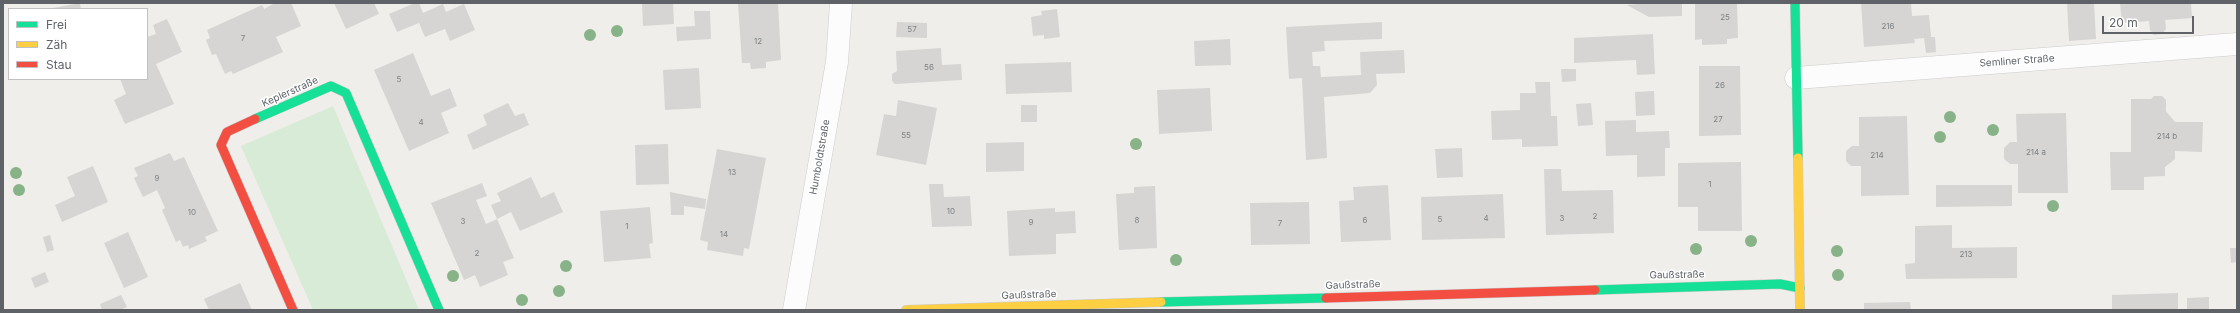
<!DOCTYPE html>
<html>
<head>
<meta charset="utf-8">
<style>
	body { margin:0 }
	#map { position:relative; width:2240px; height:313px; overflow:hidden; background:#efeeea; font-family:Inter,sans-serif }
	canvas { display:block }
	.frame { position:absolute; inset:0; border:4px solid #5f6368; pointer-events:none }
	.legend { position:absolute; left:8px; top:8px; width:140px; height:72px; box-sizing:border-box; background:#fff; border:1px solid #bfc1c3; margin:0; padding:5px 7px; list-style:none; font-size:12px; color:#5f6368 }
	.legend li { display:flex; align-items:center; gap:8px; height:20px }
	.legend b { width:20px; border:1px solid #bfc1c3 }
	.scale { position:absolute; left:2102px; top:16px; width:92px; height:18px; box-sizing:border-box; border:2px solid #5f6368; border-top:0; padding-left:5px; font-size:12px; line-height:14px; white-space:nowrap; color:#5f6368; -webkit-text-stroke:3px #fff; paint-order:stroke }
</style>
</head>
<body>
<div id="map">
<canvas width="2240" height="313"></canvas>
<div class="frame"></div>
<ul class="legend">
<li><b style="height:5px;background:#16e098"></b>Frei</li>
<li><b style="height:5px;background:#ffcf43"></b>Zäh</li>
<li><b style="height:5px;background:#f24e42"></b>Stau</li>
</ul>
<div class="scale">20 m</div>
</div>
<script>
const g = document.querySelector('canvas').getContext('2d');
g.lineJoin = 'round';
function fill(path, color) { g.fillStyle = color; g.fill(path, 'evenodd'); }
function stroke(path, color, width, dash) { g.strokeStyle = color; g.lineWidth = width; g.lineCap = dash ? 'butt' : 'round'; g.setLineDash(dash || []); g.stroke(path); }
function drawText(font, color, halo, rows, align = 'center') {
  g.font = font + ' Inter,sans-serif'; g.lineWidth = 3; g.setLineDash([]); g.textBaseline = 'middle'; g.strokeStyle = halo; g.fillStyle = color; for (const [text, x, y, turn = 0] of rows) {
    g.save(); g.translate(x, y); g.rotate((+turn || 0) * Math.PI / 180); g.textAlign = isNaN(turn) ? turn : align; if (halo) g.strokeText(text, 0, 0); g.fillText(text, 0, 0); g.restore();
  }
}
const green = new Path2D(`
	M 333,106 L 419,310 L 313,310 L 241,146 Z`);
const building = new Path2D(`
	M 80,3 L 81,9 L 53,9 L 53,8 Z
	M 275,3 L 291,3 L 301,26 L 276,37 L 283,52 L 233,74 L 231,71 L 225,74 L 216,54 L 212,55 L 206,40 L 210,38 L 207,30 L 262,5 L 264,9 Z
	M 334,3 L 374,3 L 379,14 L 346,29 Z
	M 415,3 L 419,3 L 423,13 L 443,4 L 446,12 L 464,4 L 475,30 L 450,41 L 445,29 L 425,37 L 419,23 L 397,32 L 389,14 Z
	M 642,3 L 673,3 L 674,24 L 643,26 Z
	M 738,3 L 778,3 L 781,60 L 766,62 L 766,68 L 751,69 L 750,63 L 742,63 Z
	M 1648,3 L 1682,3 L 1682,16 L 1649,17 L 1627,5 Z
	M 1695,3 L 1737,3 L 1738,38 L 1727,39 L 1727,44 L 1702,45 L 1702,39 L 1695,40 Z
	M 1861,3 L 1911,3 L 1912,16 L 1929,15 L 1931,37 L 1935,37 L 1936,52 L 1926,53 L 1924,38 L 1914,39 L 1915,43 L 1864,47 Z
	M 2067,3 L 2094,3 L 2096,39 L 2069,41 Z
	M 2120,3 L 2191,3 L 2192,18 L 2165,20 L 2166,29 L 2162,34 L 2154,35 L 2150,30 L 2149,21 L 2122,23 Z
	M 1057,9 L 1060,37 L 1044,39 L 1044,35 L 1033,36 L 1031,17 L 1042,15 L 1041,11 Z
	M 694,11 L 710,11 L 711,39 L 677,41 L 676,27 L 695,26 Z
	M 167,19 L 182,52 L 156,64 L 174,104 L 125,124 L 114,100 L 126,94 L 120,79 L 147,79 L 147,37 L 156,34 L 153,25 Z
	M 897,22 L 927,23 L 927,38 L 896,37 Z
	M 1382,22 L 1382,39 L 1324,41 L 1325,51 L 1312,52 L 1313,66 L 1320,66 L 1321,77 L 1361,75 L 1360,52 L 1404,50 L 1405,73 L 1376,74 L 1377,85 L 1370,93 L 1324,97 L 1327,158 L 1306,160 L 1302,78 L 1289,79 L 1286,27 Z
	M 1653,34 L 1655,74 L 1637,75 L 1636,60 L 1574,63 L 1574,38 Z
	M 1230,39 L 1231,65 L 1195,66 L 1194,41 Z
	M 941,48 L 942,65 L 961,64 L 962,80 L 895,84 L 892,81 L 892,74 L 897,71 L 896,51 Z
	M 413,53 L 431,96 L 450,88 L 457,106 L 441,113 L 449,133 L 409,151 L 374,70 Z
	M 1071,62 L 1072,92 L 1006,94 L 1005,64 Z
	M 1699,66 L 1740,66 L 1741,135 L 1699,136 Z
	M 699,68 L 701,108 L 665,110 L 663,70 Z
	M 1561,69 L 1576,69 L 1576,81 L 1562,82 Z
	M 1535,82 L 1550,82 L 1551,116 L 1557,116 L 1558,146 L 1522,147 L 1522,139 L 1492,140 L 1491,111 L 1520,110 L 1520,93 L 1536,93 Z
	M 1210,88 L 1212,131 L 1159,134 L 1157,90 Z
	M 1654,91 L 1655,115 L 1636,116 L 1635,92 Z
	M 2154,96 L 2162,96 L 2166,100 L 2166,111 L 2175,122 L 2203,122 L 2202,152 L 2175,151 L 2175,159 L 2165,167 L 2165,176 L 2144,177 L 2144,190 L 2111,190 L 2110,152 L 2131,152 L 2131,99 L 2151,99 Z
	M 898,100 L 937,108 L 926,165 L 876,155 L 884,114 L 896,116 Z
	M 508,103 L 515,116 L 524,113 L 529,125 L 473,150 L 467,135 L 487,125 L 483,115 Z
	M 1591,103 L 1593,125 L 1578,126 L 1576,104 Z
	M 1021,105 L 1037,105 L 1037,122 L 1021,122 Z
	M 2066,113 L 2068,193 L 2018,193 L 2018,164 L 2010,164 L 2004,159 L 2004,148 L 2010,142 L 2017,142 L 2016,114 Z
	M 1907,116 L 1909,195 L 1861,196 L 1861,166 L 1851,166 L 1846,161 L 1846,151 L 1852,146 L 1859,146 L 1859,117 Z
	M 1636,120 L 1636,132 L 1669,131 L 1670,148 L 1665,148 L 1665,176 L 1637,177 L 1637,155 L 1606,156 L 1605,121 Z
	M 1024,142 L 1024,171 L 986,172 L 986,143 Z
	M 668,144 L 669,184 L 636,185 L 635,145 Z
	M 1462,148 L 1463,177 L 1437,178 L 1435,149 Z
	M 717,149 L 766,158 L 749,249 L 744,248 L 743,256 L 707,250 L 708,242 L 700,240 Z
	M 170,153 L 174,161 L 184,157 L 218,231 L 205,237 L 207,241 L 189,249 L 188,245 L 183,247 L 180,240 L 176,242 L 162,210 L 165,208 L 157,190 L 143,197 L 134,178 L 138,176 L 134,168 Z
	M 1741,162 L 1742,231 L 1698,231 L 1698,207 L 1678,207 L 1678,163 Z
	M 93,166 L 108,202 L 62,222 L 55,205 L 75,196 L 67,177 Z
	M 1544,169 L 1561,169 L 1562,191 L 1613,190 L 1614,233 L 1546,235 Z
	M 531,177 L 541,198 L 554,192 L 563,212 L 520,231 L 511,212 L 497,219 L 491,205 L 501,201 L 497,193 Z
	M 482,183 L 487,196 L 476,200 L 486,224 L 497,219 L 514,258 L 503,262 L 508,275 L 480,287 L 475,275 L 464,280 L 431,203 Z
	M 929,184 L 943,184 L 944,197 L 970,196 L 972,226 L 932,227 Z
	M 1388,185 L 1391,240 L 1341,242 L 1339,201 L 1354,200 L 1353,187 Z
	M 1936,185 L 2012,185 L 2012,206 L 1936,207 Z
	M 1155,186 L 1157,248 L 1119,250 L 1116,194 L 1134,193 L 1134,187 Z
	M 670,192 L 706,199 L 705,209 L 684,206 L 684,215 L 671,215 Z
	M 1503,194 L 1505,238 L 1422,240 L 1421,197 Z
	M 1309,202 L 1310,244 L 1251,245 L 1250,203 Z
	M 650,207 L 653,243 L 649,244 L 651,258 L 604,262 L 600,211 Z
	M 1055,208 L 1055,212 L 1075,211 L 1076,233 L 1056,234 L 1056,254 L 1009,256 L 1007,211 Z
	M 1952,225 L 1952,248 L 2017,247 L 2017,278 L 1906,279 L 1905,264 L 1915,263 L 1915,226 Z
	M 128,232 L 148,277 L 124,288 L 104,243 Z
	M 50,235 L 54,250 L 47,252 L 43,237 Z
	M 2230,248 L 2237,248 L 2237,262 L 2231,263 Z
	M 45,272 L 49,282 L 35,288 L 31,278 Z
	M 240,283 L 252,310 L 209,310 L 204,299 Z
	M 2178,293 L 2178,310 L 2112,310 L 2112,295 Z
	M 121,295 L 127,307 L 120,310 L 102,310 L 100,304 Z
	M 2209,297 L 2209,310 L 2187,310 L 2187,298 Z
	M 1910,302 L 1911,310 L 1864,310 L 1864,303 Z`);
const street = new Path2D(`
	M 1796,78 L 2237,44
	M 794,310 L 837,62 L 841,3`);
const fast = new Path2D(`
	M 1795,3 L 1798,158
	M 255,119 L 331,86 L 346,93 L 439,310
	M 1595,290 L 1780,284 L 1800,288
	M 1161,302 L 1326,298`);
const slow = new Path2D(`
	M 1798,158 L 1800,310
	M 906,310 L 1161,302`);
const jam = new Path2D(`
	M 255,119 L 227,132 L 221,145 L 293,310
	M 1326,298 L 1595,290`);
const trees = [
	[617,31],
	[590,35],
	[1950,117],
	[1993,130],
	[1940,137],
	[1136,144],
	[16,173],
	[19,190],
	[2053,206],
	[1751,241],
	[1696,249],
	[1837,251],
	[1176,260],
	[566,266],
	[1838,275],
	[453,276],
	[559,291],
	[522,300]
];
const numberNames = [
	["25",1725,18],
	["216",1888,27],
	["57",912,30],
	["7",243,39],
	["12",758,42],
	["56",929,68],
	["5",399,80],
	["26",1720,86],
	["27",1718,120],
	["4",421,123],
	["55",906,136],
	["214 b",2167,137],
	["214 a",2036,153],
	["214",1877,156],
	["13",732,173],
	["9",157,179],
	["1",1710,185],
	["10",951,212],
	["10",192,213],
	["2",1595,217],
	["4",1486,219],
	["3",1562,219],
	["5",1440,220],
	["8",1137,221],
	["6",1365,221],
	["3",463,222],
	["9",1031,223],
	["7",1280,224],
	["1",627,227],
	["14",724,235],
	["2",477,254],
	["213",1966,255]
];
const streetNames = [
	["Semliner Straße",2017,61,-4],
	["Keplerstraße",290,92,-24],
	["Humboldtstraße",820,157,-80],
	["Gaußstraße",1677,275,-1],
	["Gaußstraße",1353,285,-2],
	["Gaußstraße",1029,295,-2]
];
fill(green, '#d8ebd6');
fill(building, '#d6d5d3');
stroke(street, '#cbcccc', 23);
stroke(fast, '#cacacb', 10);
stroke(slow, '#cacacb', 10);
stroke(jam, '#cacacb', 10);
stroke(street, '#fdfcfc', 22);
stroke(fast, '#16e098', 9);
stroke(slow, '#ffcf43', 9);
stroke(jam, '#f24e42', 9);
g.fillStyle = '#88b388';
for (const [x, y] of trees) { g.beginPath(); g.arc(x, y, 6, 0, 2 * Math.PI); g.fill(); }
drawText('8px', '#7e8184', null, numberNames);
drawText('10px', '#5f6368', '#fff', streetNames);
</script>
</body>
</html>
